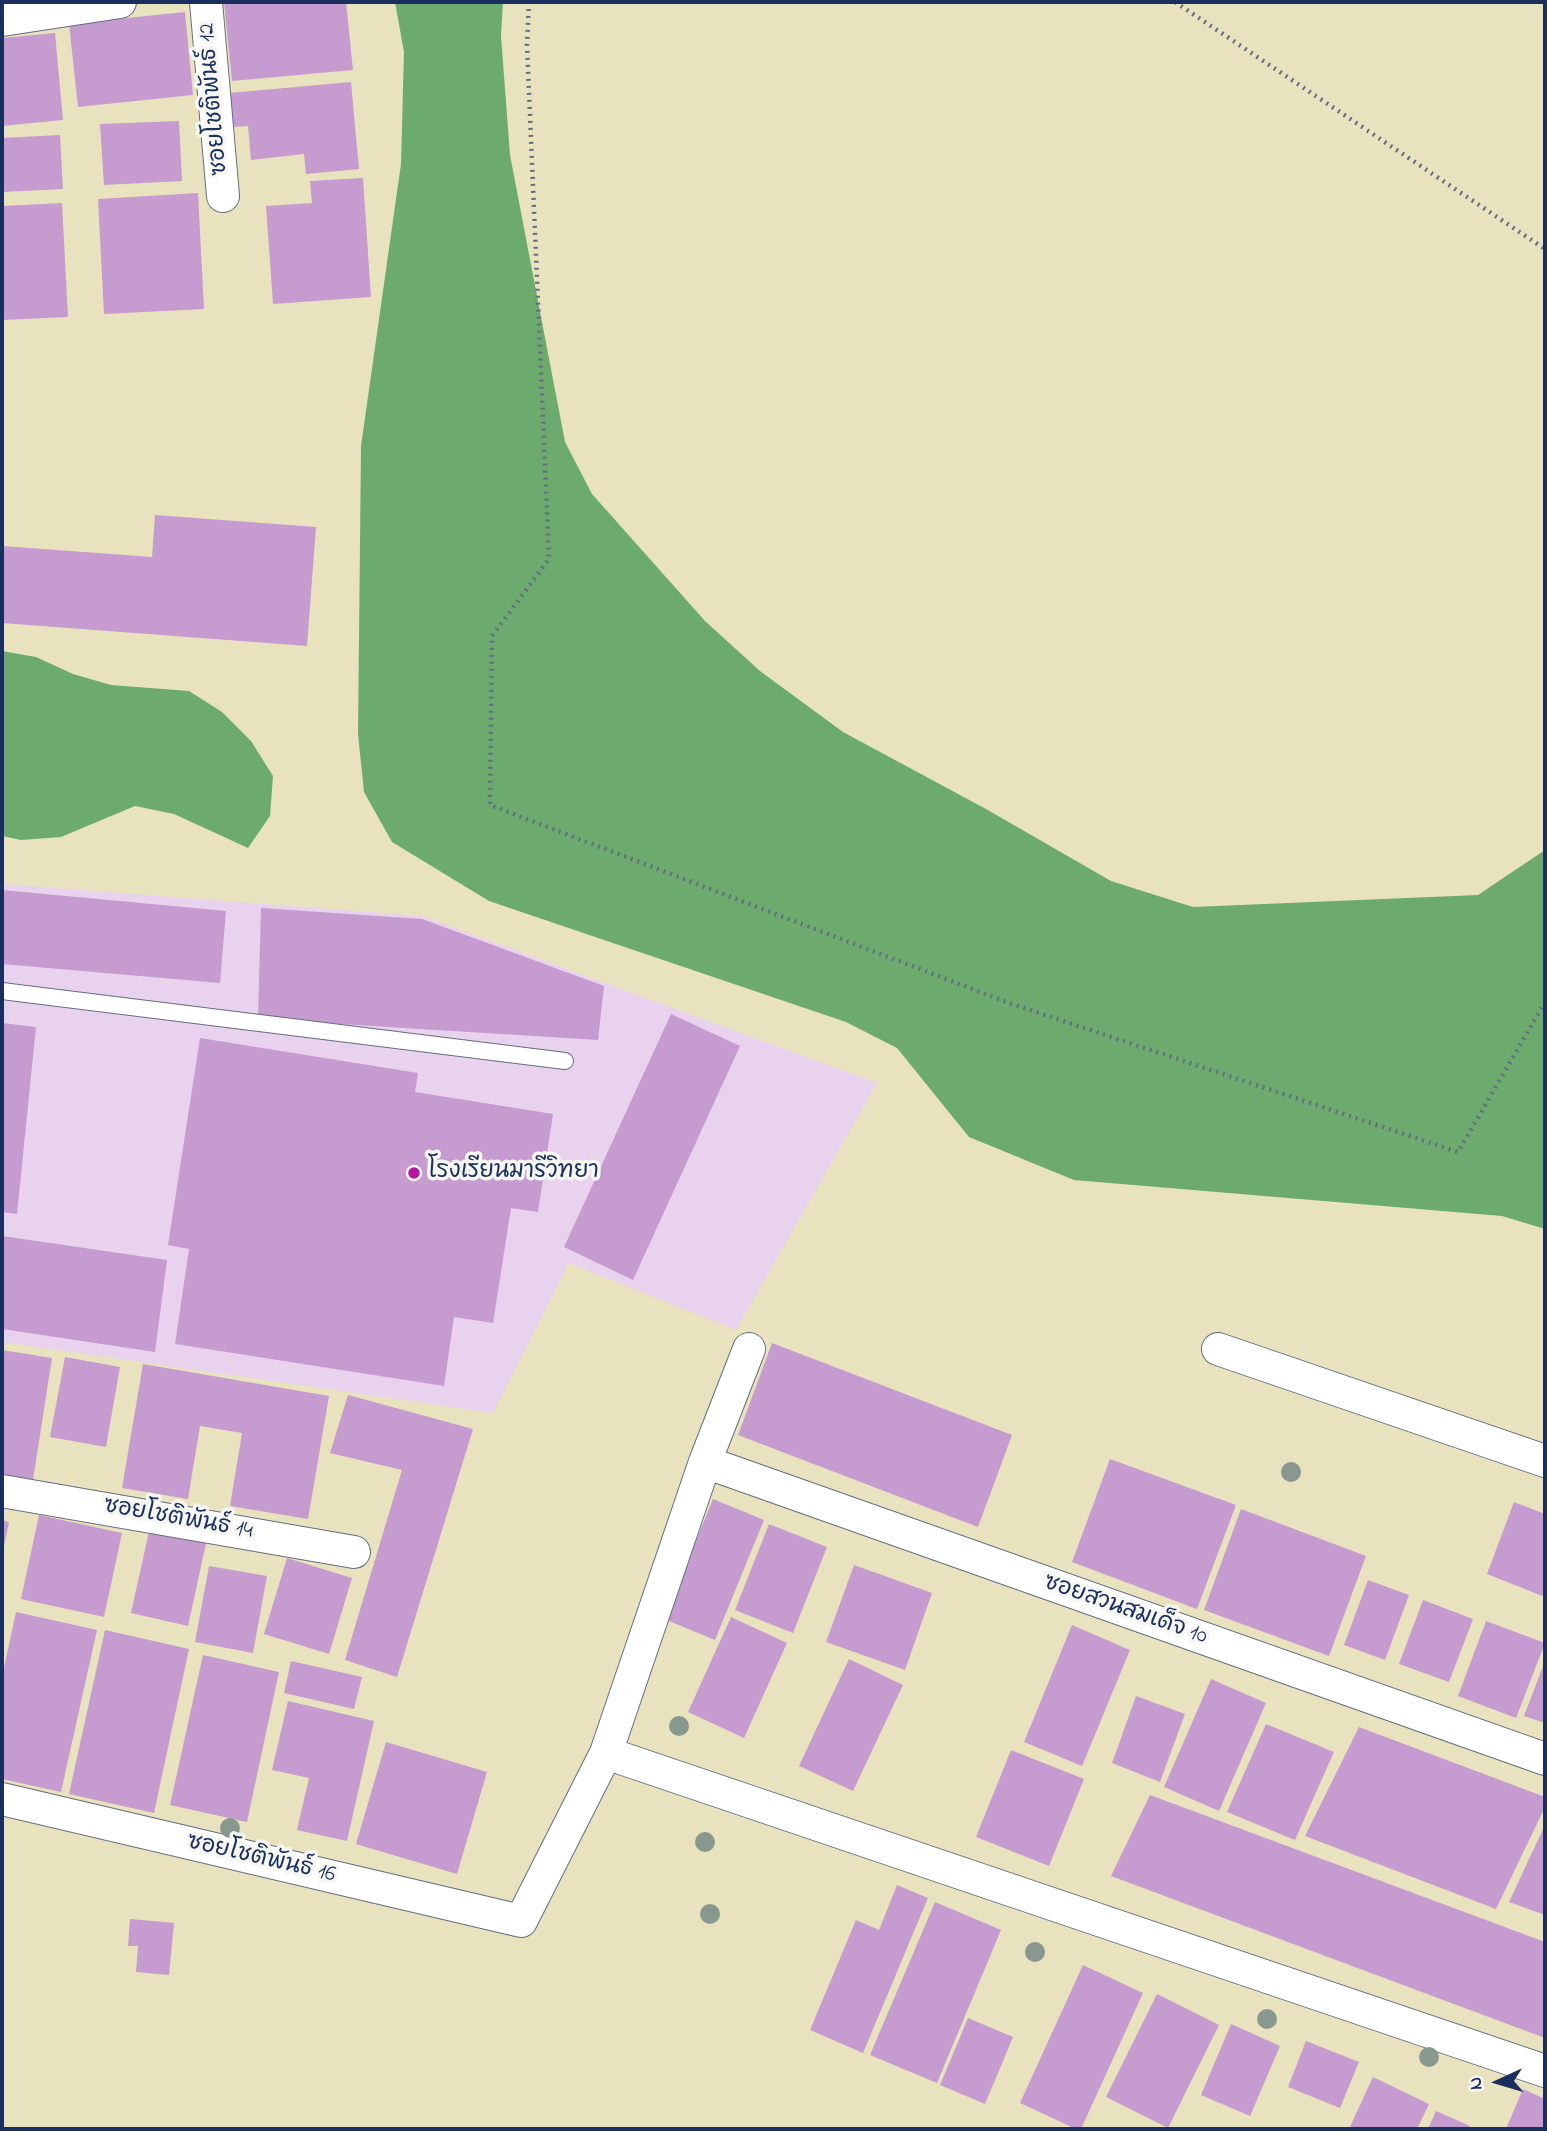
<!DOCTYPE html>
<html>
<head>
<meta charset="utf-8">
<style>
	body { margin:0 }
	#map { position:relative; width:1547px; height:2131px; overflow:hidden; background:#e9e2bf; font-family:"Indie Flower",sans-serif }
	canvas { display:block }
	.frame { position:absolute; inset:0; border:4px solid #1b2f5e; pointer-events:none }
	.north { position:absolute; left:1463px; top:2047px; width:70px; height:70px; -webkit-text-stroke:5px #f6f6f2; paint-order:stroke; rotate:266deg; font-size:19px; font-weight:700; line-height:28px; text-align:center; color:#1b2f5e }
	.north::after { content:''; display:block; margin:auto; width:24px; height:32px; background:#1b2f5e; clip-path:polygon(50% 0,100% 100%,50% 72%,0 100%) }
</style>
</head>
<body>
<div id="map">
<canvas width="1547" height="2131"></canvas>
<div class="frame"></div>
<div class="north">N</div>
</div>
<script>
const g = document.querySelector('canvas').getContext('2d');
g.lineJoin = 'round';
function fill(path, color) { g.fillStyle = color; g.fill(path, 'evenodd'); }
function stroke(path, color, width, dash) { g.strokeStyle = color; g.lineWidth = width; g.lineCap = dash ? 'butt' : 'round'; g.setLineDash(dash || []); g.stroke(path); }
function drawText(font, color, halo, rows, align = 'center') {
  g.font = font + ' "Indie Flower","Playpen Sans Thai",sans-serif'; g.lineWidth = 7; g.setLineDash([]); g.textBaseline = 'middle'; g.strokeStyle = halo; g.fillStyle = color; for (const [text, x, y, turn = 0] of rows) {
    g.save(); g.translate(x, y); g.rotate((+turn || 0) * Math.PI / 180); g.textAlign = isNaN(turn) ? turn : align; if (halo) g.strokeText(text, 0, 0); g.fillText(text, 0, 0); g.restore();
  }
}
const built = new Path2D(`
	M 2,884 L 422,916 L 877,1083 L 736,1330 L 569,1263 L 493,1413 L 2,1342 Z`);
const forest = new Path2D(`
	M 395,2 L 503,2 L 501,36 L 510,155 L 565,442 L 592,494 L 705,621 L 760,671 L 843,732 L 986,809 L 1111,881 L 1193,907 L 1478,895 L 1545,850 L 1545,1229 L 1502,1216 L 1074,1180 L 969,1137 L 897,1048 L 846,1022 L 489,901 L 392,842 L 364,792 L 358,734 L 361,446 L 401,164 L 404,52 Z
	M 2,651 L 36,657 L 73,674 L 111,685 L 189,691 L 222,712 L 251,741 L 273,776 L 270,816 L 248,848 L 174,814 L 135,806 L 61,837 L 21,840 L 2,836 Z`);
const building = new Path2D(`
	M 224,2 L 346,2 L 353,70 L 232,81 Z
	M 185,12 L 193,95 L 78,107 L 69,24 Z
	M 55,33 L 63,120 L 2,126 L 2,38 Z
	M 351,82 L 359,169 L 306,174 L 304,154 L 251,160 L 248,126 L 232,127 L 229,93 Z
	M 179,121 L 182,181 L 104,185 L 100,124 Z
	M 60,135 L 63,189 L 2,192 L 2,138 Z
	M 363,178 L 371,297 L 273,304 L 266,206 L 312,203 L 310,181 Z
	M 198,193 L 204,309 L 104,314 L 98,199 Z
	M 62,203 L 68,317 L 2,320 L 2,206 Z
	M 155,515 L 316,527 L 307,646 L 2,623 L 2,546 L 152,557 Z
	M 2,890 L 226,911 L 220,983 L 2,964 Z
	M 261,908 L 422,919 L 604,986 L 598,1040 L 258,1019 Z
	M 671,1014 L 740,1046 L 633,1280 L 564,1247 Z
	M 2,1023 L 36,1027 L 17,1214 L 2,1212 Z
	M 200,1038 L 418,1073 L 415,1092 L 553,1114 L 538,1212 L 511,1208 L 493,1323 L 454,1317 L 444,1386 L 175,1344 L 189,1249 L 168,1245 Z
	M 2,1236 L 167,1260 L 155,1352 L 2,1329 Z
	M 772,1343 L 1012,1435 L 978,1527 L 738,1435 Z
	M 2,1350 L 52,1358 L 33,1480 L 2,1475 Z
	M 65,1357 L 120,1367 L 106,1447 L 50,1437 Z
	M 143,1364 L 329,1396 L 308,1519 L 230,1506 L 242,1433 L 200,1426 L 188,1499 L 122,1488 Z
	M 348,1395 L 473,1429 L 397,1677 L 345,1660 L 402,1470 L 330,1453 Z
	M 1110,1459 L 1236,1505 L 1197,1609 L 1072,1562 Z
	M 713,1499 L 764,1520 L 715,1640 L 664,1619 Z
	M 1514,1502 L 1545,1514 L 1545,1597 L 1487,1574 Z
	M 1241,1509 L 1366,1556 L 1329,1656 L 1204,1610 Z
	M 39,1515 L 122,1533 L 104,1617 L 21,1599 Z
	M 2,1520 L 9,1522 L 3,1551 L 2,1551 Z
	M 769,1524 L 827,1547 L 793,1633 L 735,1610 Z
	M 150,1527 L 207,1539 L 188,1626 L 131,1613 Z
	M 287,1558 L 352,1578 L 329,1654 L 264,1634 Z
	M 854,1565 L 932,1593 L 905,1670 L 826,1642 Z
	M 209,1566 L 267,1576 L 253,1653 L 195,1642 Z
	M 1368,1580 L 1409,1595 L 1385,1660 L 1344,1645 Z
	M 1423,1600 L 1473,1619 L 1449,1682 L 1399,1664 Z
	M 16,1612 L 97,1630 L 61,1792 L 2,1779 L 2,1677 Z
	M 731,1617 L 787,1643 L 744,1738 L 688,1712 Z
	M 1486,1621 L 1545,1643 L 1516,1718 L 1458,1696 Z
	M 1072,1625 L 1130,1650 L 1082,1766 L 1024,1742 Z
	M 105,1630 L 189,1649 L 154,1813 L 69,1794 Z
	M 203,1655 L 279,1672 L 247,1822 L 170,1805 Z
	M 849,1659 L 903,1685 L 853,1791 L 799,1766 Z
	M 291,1661 L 362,1677 L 354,1709 L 284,1693 Z
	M 1545,1661 L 1545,1723 L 1524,1716 Z
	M 1211,1679 L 1266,1703 L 1219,1811 L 1164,1787 Z
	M 1136,1696 L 1185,1714 L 1160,1782 L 1112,1763 Z
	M 288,1701 L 374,1721 L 347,1841 L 297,1830 L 309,1778 L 272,1770 Z
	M 1266,1724 L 1334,1752 L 1295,1840 L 1227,1812 Z
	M 1359,1727 L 1545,1797 L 1545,1807 L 1496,1909 L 1305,1836 Z
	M 386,1742 L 487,1772 L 457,1874 L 356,1844 Z
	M 1011,1750 L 1084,1779 L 1049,1866 L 976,1837 Z
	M 1150,1795 L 1545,1942 L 1545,2038 L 1111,1876 Z
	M 1545,1825 L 1545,1915 L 1509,1902 Z
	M 897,1885 L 928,1898 L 863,2053 L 810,2030 L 856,1920 L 879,1930 Z
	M 935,1902 L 1001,1930 L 937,2083 L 870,2055 Z
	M 130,1919 L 174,1923 L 169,1975 L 136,1972 L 138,1946 L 128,1946 Z
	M 1083,1965 L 1143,1993 L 1081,2129 L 1076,2129 L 1020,2103 Z
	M 1157,1994 L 1219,2025 L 1168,2128 L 1106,2097 Z
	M 968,2018 L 1013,2037 L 985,2104 L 940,2085 Z
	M 1231,2024 L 1280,2046 L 1250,2116 L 1201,2095 Z
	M 1306,2041 L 1359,2062 L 1340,2108 L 1288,2087 Z
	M 1373,2077 L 1429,2104 L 1417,2129 L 1349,2129 Z
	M 1523,2089 L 1545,2099 L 1545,2129 L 1506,2129 Z
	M 1436,2111 L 1470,2126 L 1468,2129 L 1428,2129 Z`);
const path = new Path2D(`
	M 529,2 L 527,45 L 549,559 L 492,636 L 490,805 L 1009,1003 L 1458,1152 L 1545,1002
	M 1175,2 L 1545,249`);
const service = new Path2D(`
	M 2,991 L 565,1061`);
const minor = new Path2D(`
	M 206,2 L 223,196
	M 2,20 L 120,2
	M 1218,1349 L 1545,1461
	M 705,1462 L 1545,1759
	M 2,1491 L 354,1552
	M 606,1753 L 1545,2071
	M 2,1799 L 521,1921 L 606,1753 L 705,1462 L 749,1349`);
const trees = [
	[1291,1472],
	[679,1726],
	[230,1828],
	[705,1842],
	[710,1914],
	[1035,1952],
	[1267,2019],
	[1429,2057]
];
const markers = [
	[414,1173,7,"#b5179e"]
];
const streetNames = [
	["ซอยโชติพันธ์ 12",215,99,-95],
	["ซอยโชติพันธ์ 14",178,1520,10],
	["ซอยสวนสมเด็จ 10",1125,1611,19],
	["ซอยโชติพันธ์ 16",261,1860,13]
];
const poiNames = [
	["โรงเรียนมารีวิทยา",428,1173]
];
fill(built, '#e9d2ed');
fill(forest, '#6cab6d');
fill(building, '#c69bcf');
stroke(service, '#636e80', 18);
stroke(minor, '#636e80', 34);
stroke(path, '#636e80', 4.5, [2, 5]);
stroke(service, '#fff', 16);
stroke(minor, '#fff', 32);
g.fillStyle = '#89988f';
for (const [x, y] of trees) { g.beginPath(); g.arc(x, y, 10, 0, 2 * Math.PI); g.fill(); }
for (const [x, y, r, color] of markers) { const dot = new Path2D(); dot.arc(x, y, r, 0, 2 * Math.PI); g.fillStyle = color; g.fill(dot); stroke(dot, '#f6f6f2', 2.5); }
drawText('23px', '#1b2f5e', '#f6f6f2', streetNames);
drawText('23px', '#1b2f5e', '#f6f6f2', poiNames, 'left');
</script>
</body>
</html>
